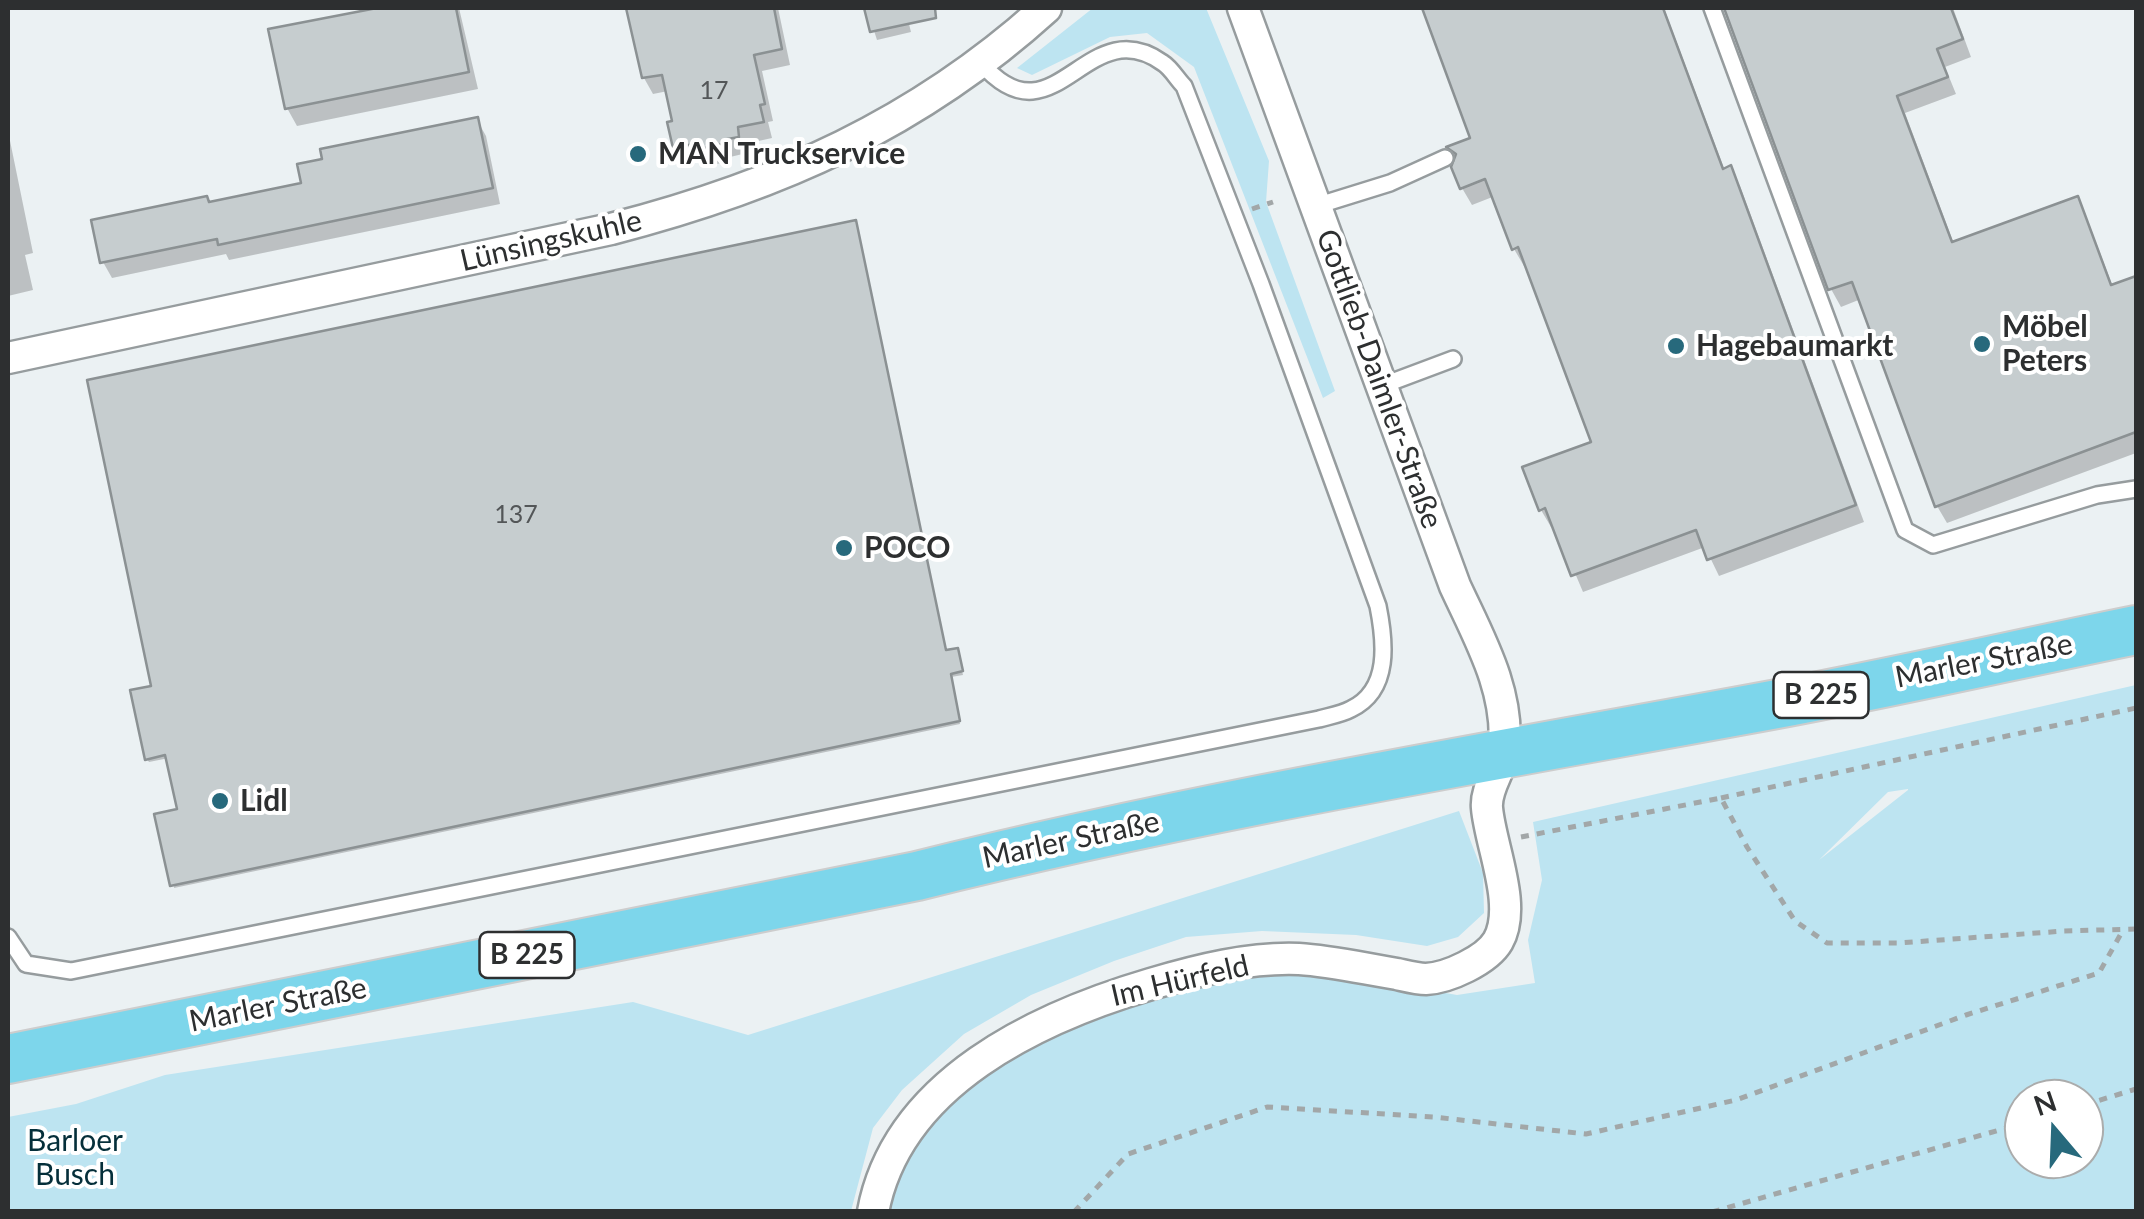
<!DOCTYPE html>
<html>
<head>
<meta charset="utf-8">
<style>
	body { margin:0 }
	#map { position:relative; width:2144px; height:1219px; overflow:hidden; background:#ebf1f3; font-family:Lato,sans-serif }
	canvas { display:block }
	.frame { position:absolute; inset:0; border:10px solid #2d2f30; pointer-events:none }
	.north { position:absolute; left:2004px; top:1079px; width:100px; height:100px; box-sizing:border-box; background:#fff; border:2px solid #abacac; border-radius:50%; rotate:341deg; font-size:28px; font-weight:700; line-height:40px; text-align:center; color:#2d2f30 }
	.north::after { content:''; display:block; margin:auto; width:35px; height:45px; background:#27697c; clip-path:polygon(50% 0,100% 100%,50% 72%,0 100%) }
</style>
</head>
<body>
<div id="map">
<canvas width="2144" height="1219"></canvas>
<div class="frame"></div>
<div class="north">N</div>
</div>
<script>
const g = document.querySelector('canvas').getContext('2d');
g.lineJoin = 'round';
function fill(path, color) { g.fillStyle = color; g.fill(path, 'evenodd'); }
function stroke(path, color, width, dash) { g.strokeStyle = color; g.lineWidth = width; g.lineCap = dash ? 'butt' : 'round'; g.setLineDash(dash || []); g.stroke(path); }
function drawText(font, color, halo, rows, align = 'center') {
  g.font = font + ' Lato,sans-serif'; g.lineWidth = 8; g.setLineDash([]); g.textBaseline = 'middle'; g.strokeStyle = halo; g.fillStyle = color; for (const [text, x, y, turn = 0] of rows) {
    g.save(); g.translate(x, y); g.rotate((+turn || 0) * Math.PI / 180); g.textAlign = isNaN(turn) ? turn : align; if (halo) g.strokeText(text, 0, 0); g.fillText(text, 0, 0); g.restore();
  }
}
const green = new Path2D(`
	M 1093,8 L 1206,8 L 1269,161 L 1266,202 L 1335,391 L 1323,398 L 1194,67 L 1147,33 L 1110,37 L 1032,75 L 1017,68 Z
	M 2136,685 L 2136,1211 L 885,1212 L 895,1168 L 944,1099 L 1005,1051 L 1187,980 L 1274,968 L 1349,976 L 1457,995 L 1535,983 L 1528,940 L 1542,880 L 1533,822 ZM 1908,789 L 1908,790 L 1819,860 L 1888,792 ZM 2024,1099 L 2084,1099 L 2084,1159 L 2024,1159 Z
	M 1459,811 L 1483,873 L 1484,913 L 1458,937 L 1427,946 L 1356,935 L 1262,931 L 1186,937 L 1114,961 L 1031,995 L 964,1034 L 902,1090 L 873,1128 L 851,1211 L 8,1211 L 8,1117 L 76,1104 L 165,1075 L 633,1002 L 748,1035 Z`);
const shadow = new Path2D(`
	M 389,8 L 459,8 L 478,89 L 297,126 L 287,108 L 271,31 Z
	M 629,8 L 778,8 L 790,65 L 762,71 L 773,121 L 768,122 L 772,138 L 745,144 L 747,153 L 730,157 L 731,161 L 712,165 L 709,159 L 685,164 L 675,147 L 668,91 L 653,94 L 644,78 Z
	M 875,8 L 905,8 L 911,32 L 877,40 L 867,9 Z
	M 1424,8 L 1664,8 L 1725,171 L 1730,169 L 1740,186 L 1864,522 L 1719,576 L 1705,547 L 1583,592 L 1555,526 L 1551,527 L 1541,510 L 1526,469 L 1594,444 L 1527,264 L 1524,266 L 1514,249 L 1495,196 L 1472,205 L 1462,188 L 1456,160 L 1450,148 L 1473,140 Z
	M 1726,8 L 1953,8 L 1971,57 L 1945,67 L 1956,94 L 1905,113 L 1954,244 L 2076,199 L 2086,216 L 2113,287 L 2136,278 L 2136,453 L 1947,523 L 1937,506 L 1861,299 L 1841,307 L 1831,289 Z
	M 477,120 L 486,136 L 500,204 L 229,260 L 226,254 L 112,278 L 103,262 L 210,205 L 304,185 Z
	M 8,131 L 33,253 L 25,255 L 33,290 L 8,296 Z
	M 946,653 L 958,654 L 963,675 L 951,677 L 960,724 L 174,888 L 180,811 L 169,758 L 149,762 L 147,759 L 133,692 Z`);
const building = new Path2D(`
	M 377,8 L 456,8 L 469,72 L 285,109 L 268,29 Z
	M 626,8 L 774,8 L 782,49 L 754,55 L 765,104 L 760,105 L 764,122 L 738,127 L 739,137 L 722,140 L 723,144 L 700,149 L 699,143 L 673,148 L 667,122 L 672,121 L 662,75 L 642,78 Z
	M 864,8 L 935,8 L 936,18 L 870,32 Z
	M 1422,8 L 1663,8 L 1723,169 L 1731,165 L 1856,505 L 1707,560 L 1696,530 L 1571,576 L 1545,508 L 1539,511 L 1522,467 L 1591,442 L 1518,247 L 1512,250 L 1485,179 L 1460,189 L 1451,167 L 1456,154 L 1446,147 L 1470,138 Z
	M 1724,8 L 1951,8 L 1963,39 L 1937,49 L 1948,77 L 1897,96 L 1952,242 L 2078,196 L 2111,285 L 2136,276 L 2136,432 L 1935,507 L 1852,282 L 1828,290 Z
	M 478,117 L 493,188 L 218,245 L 217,239 L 100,263 L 91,220 L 207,196 L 209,202 L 301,183 L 297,164 L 322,159 L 320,149 Z
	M 856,220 L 946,650 L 958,648 L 963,671 L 951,674 L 960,721 L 170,886 L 154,814 L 177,809 L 165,755 L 145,760 L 130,690 L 151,686 L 87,380 Z`);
const path = new Path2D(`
	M 1252,209 L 1273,202
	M 1721,798 L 2136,708
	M 1521,837 L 1721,798 L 1747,847 L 1795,921 L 1827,943 L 1899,943 L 2064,931 L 2136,929
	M 2084,1105 L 2136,1089
	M 1074,1212 L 1128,1154 L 1267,1107 L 1434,1117 L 1586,1134 L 1736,1100 L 1966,1015 L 2099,973 L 2123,930
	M 1712,1212 L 2024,1123`);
const lane = new Path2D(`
	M 1712,8 L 1905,530 L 1933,545 L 2097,495 L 2136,489
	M 1316,206 L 1390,183 L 1445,158
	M 1381,386 L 1453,359
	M 8,937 L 26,964 L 71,971 L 1319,719 C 1330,716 1342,714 1351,709 C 1391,690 1385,641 1378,606 L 1261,284 L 1184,86 C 1177,79 1171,68 1163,63 C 1086,8 1055,148 981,63`);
const street = new Path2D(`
	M 8,358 L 611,229 C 778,186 918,124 1046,8
	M 873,1212 C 897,1082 1039,1017 1151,984 C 1198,970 1250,957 1299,959 C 1332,961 1365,969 1397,974 C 1406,976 1417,979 1426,979 C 1448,978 1487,960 1498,941 C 1518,906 1490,845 1487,808 C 1485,788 1502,769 1504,750 C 1510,691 1479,638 1455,586 L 1243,8`);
const primary = new Path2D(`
	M 8,1059 L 917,876 C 1192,807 1472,760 1750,709 C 1879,686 2008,656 2136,630`);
const markers = [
	[638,154,10,"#27697c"],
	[1982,344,10,"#27697c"],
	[1676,346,10,"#27697c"],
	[844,548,10,"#27697c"],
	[220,801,10,"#27697c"]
];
const numberNames = [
	["17",714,91],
	["137",516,515]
];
const shields = [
	[1821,695,95],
	[527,955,95]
];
const shieldNames = [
	["B 225",1821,695],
	["B 225",527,955]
];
const poiNames = [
	["MAN Truckservice",658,154],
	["Möbel",2002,327],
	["Peters",2002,361],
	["Hagebaumarkt",1696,346],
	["POCO",864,548],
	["Lidl",240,801]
];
const streetNames = [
	["Lünsingskuhle",551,241,-13],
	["Gottlieb-Daimler-Straße",1379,379,70],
	["Marler Straße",1984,661,-11],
	["Marler Straße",1071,840,-12],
	["Im Hürfeld",1180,981,-13],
	["Marler Straße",278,1005,-11]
];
const parkNames = [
	["Barloer",75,1141],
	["Busch",75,1175]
];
fill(green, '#bde4f1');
fill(shadow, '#0003');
fill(building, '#c6cdcf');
stroke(building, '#8b9193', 2.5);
stroke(lane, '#969c9e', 20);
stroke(street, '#969c9e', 35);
stroke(primary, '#cdcdcd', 52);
stroke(path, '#a2a7a8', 5, [8, 8]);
stroke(lane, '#fff', 15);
stroke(street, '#fff', 30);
stroke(primary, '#7dd6eb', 48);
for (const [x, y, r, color] of markers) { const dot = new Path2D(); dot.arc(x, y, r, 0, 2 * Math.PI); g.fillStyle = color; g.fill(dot); stroke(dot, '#fff', 4); }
drawText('25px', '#535658', null, numberNames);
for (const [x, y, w] of shields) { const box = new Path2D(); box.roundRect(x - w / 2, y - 23, w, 46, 8); g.fillStyle = '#fff'; g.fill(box); stroke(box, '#2d2f30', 2.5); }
drawText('bold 28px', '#2d2f30', null, shieldNames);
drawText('bold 30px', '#2d2f30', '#fff', poiNames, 'left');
drawText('30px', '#2d2f30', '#fff', streetNames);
drawText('30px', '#052f3a', '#fff', parkNames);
</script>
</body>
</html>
